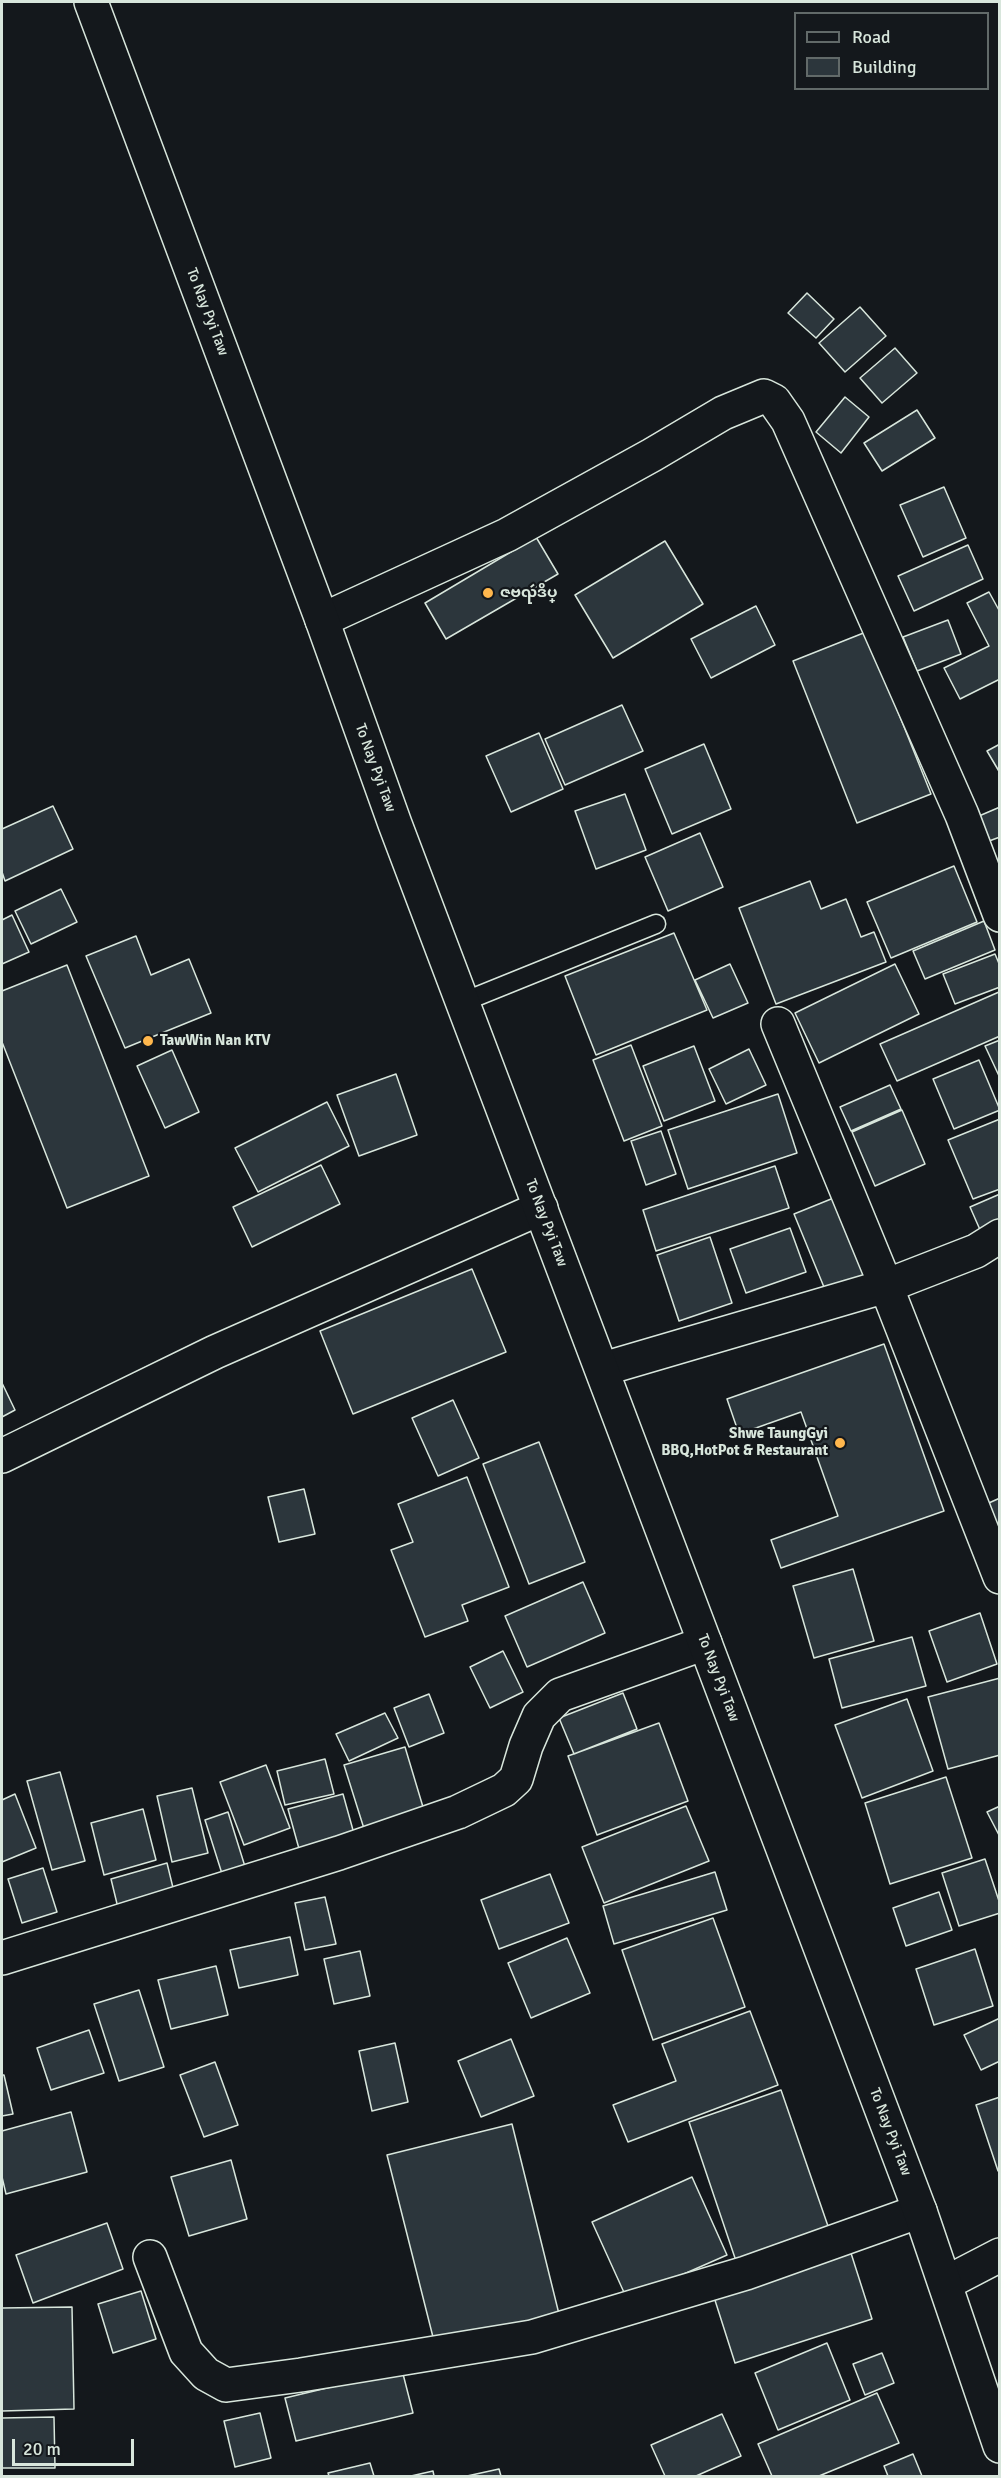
<!DOCTYPE html>
<html>
<head>
<meta charset="utf-8">
<style>
	body { margin:0 }
	#map { position:relative; width:1001px; height:2478px; overflow:hidden; background:#14181c; font-family:Signika,sans-serif }
	canvas { display:block }
	.frame { position:absolute; inset:0; border:3px solid #d8e6dc; pointer-events:none }
	.legend { position:absolute; left:794px; top:12px; width:195px; height:78px; box-sizing:border-box; background:#14181c; border:2px solid #626a69; margin:0; padding:8px 10px; list-style:none; font-size:18px; color:#d8e6dc }
	.legend li { display:flex; align-items:center; gap:12px; height:30px }
	.legend b { width:30px; border:2px solid #626a69 }
	.scale { position:absolute; left:12px; top:2439px; width:122px; height:27px; box-sizing:border-box; border:3px solid #d8e6dc; border-top:0; padding-left:8px; font-size:18px; line-height:21px; white-space:nowrap; color:#d8e6dc; -webkit-text-stroke:4px #14181c; paint-order:stroke }
</style>
</head>
<body>
<div id="map">
<canvas width="1001" height="2478"></canvas>
<div class="frame"></div>
<ul class="legend">
<li><b style="height:8px;background:#14181c"></b>Road</li>
<li><b style="height:16px;background:#2c363c"></b>Building</li>
</ul>
<div class="scale">20 m</div>
</div>
<script>
const g = document.querySelector('canvas').getContext('2d');
g.lineJoin = 'round';
function fill(path, color) { g.fillStyle = color; g.fill(path, 'evenodd'); }
function stroke(path, color, width, dash) { g.strokeStyle = color; g.lineWidth = width; g.lineCap = dash ? 'butt' : 'round'; g.setLineDash(dash || []); g.stroke(path); }
function drawText(font, color, halo, rows, align = 'center') {
  g.font = font + ' Signika,"Noto Sans Myanmar",sans-serif'; g.lineWidth = 4.5; g.setLineDash([]); g.textBaseline = 'middle'; g.strokeStyle = halo; g.fillStyle = color; for (const [text, x, y, turn = 0] of rows) {
    g.save(); g.translate(x, y); g.rotate((+turn || 0) * Math.PI / 180); g.textAlign = isNaN(turn) ? turn : align; if (halo) g.strokeText(text, 0, 0); g.fillText(text, 0, 0); g.restore();
  }
}
const building = new Path2D(`
	M 807,293 L 834,319 L 816,338 L 788,313 Z
	M 860,307 L 886,336 L 845,372 L 819,343 Z
	M 895,348 L 917,373 L 882,403 L 860,378 Z
	M 845,397 L 869,417 L 841,453 L 816,432 Z
	M 917,410 L 935,438 L 882,471 L 864,443 Z
	M 944,487 L 966,538 L 923,557 L 900,505 Z
	M 536,537 L 558,574 L 446,639 L 425,603 Z
	M 665,541 L 703,604 L 613,658 L 575,595 Z
	M 968,545 L 983,579 L 914,611 L 898,576 Z
	M 989,592 L 1000,612 L 1000,679 L 960,699 L 944,668 L 989,646 L 967,603 Z
	M 756,606 L 775,645 L 711,678 L 691,639 Z
	M 948,620 L 961,654 L 917,671 L 903,637 Z
	M 866,632 L 931,794 L 857,823 L 793,661 Z
	M 622,705 L 643,751 L 565,785 L 545,739 Z
	M 539,733 L 563,789 L 511,812 L 486,756 Z
	M 704,744 L 731,809 L 672,834 L 645,769 Z
	M 1000,744 L 1000,773 L 987,751 Z
	M 625,794 L 646,850 L 596,869 L 575,811 Z
	M 53,806 L 73,849 L 5,881 L 2,872 L 2,829 Z
	M 1000,807 L 1000,837 L 989,841 L 979,816 Z
	M 700,833 L 723,887 L 668,911 L 645,857 Z
	M 954,866 L 977,922 L 891,958 L 867,902 Z
	M 810,881 L 821,909 L 846,899 L 861,937 L 874,932 L 886,962 L 776,1004 L 739,908 Z
	M 61,889 L 77,922 L 31,944 L 15,911 Z
	M 12,915 L 29,952 L 2,964 L 2,920 Z
	M 984,921 L 995,950 L 925,979 L 913,951 Z
	M 674,933 L 707,1010 L 596,1055 L 565,976 Z
	M 136,936 L 151,975 L 189,959 L 211,1013 L 125,1048 L 86,956 Z
	M 995,954 L 1000,966 L 1000,987 L 955,1004 L 943,974 Z
	M 730,964 L 748,1003 L 713,1018 L 695,980 Z
	M 895,964 L 919,1014 L 819,1063 L 795,1013 Z
	M 67,965 L 149,1176 L 67,1208 L 2,1042 L 2,991 Z
	M 999,992 L 1000,1036 L 897,1081 L 880,1044 Z
	M 1000,1040 L 1000,1078 L 985,1046 Z
	M 631,1045 L 662,1126 L 624,1141 L 593,1060 Z
	M 694,1046 L 715,1101 L 664,1121 L 643,1066 Z
	M 749,1049 L 766,1085 L 726,1104 L 709,1069 Z
	M 172,1050 L 199,1112 L 165,1128 L 137,1066 Z
	M 979,1060 L 1000,1110 L 954,1129 L 933,1079 Z
	M 396,1074 L 417,1135 L 359,1156 L 337,1095 Z
	M 890,1085 L 901,1109 L 851,1131 L 840,1107 Z
	M 778,1094 L 797,1153 L 688,1189 L 668,1130 Z
	M 327,1102 L 349,1146 L 258,1192 L 235,1148 Z
	M 902,1110 L 925,1164 L 875,1186 L 852,1132 Z
	M 1000,1119 L 1000,1189 L 973,1199 L 948,1140 Z
	M 661,1131 L 676,1174 L 646,1185 L 631,1141 Z
	M 321,1165 L 340,1204 L 252,1247 L 233,1207 Z
	M 775,1166 L 789,1208 L 656,1251 L 643,1210 Z
	M 1000,1194 L 1000,1223 L 981,1232 L 970,1207 Z
	M 841,1195 L 873,1273 L 826,1292 L 794,1214 Z
	M 790,1228 L 806,1272 L 746,1293 L 730,1249 Z
	M 710,1237 L 732,1303 L 679,1321 L 657,1255 Z
	M 472,1269 L 506,1352 L 353,1414 L 320,1331 Z
	M 884,1344 L 944,1511 L 781,1568 L 771,1540 L 838,1516 L 801,1412 L 739,1434 L 727,1399 Z
	M 2,1383 L 15,1410 L 2,1417 Z
	M 453,1400 L 479,1458 L 438,1476 L 412,1418 Z
	M 539,1442 L 585,1562 L 529,1584 L 483,1464 Z
	M 467,1477 L 509,1587 L 462,1605 L 468,1621 L 425,1637 L 391,1550 L 413,1542 L 398,1504 Z
	M 304,1489 L 315,1534 L 279,1542 L 268,1497 Z
	M 1000,1498 L 1000,1546 L 982,1506 Z
	M 853,1569 L 874,1641 L 814,1658 L 793,1586 Z
	M 583,1582 L 605,1633 L 527,1667 L 505,1616 Z
	M 980,1613 L 997,1664 L 947,1682 L 929,1631 Z
	M 912,1637 L 926,1686 L 842,1708 L 829,1659 Z
	M 503,1651 L 523,1692 L 490,1708 L 470,1667 Z
	M 1000,1678 L 1000,1755 L 948,1769 L 928,1697 Z
	M 623,1693 L 637,1729 L 574,1754 L 559,1718 Z
	M 429,1694 L 444,1733 L 409,1747 L 394,1708 Z
	M 907,1699 L 933,1771 L 862,1798 L 835,1725 Z
	M 385,1713 L 398,1738 L 349,1761 L 336,1734 Z
	M 659,1723 L 688,1801 L 597,1835 L 568,1756 Z
	M 405,1747 L 426,1817 L 366,1835 L 344,1765 Z
	M 325,1759 L 334,1794 L 285,1805 L 277,1771 Z
	M 266,1765 L 290,1828 L 244,1845 L 220,1782 Z
	M 60,1772 L 85,1861 L 52,1870 L 27,1781 Z
	M 946,1777 L 972,1858 L 890,1884 L 865,1803 Z
	M 192,1788 L 208,1853 L 172,1862 L 157,1796 Z
	M 15,1794 L 36,1848 L 2,1862 L 2,1800 Z
	M 343,1794 L 356,1841 L 301,1856 L 288,1809 Z
	M 686,1806 L 709,1861 L 604,1903 L 582,1847 Z
	M 1000,1806 L 1000,1837 L 987,1812 Z
	M 143,1809 L 156,1860 L 104,1875 L 91,1823 Z
	M 228,1812 L 247,1873 L 224,1880 L 205,1820 Z
	M 985,1859 L 1000,1904 L 1000,1913 L 959,1926 L 942,1873 Z
	M 167,1863 L 175,1896 L 119,1912 L 111,1879 Z
	M 43,1868 L 57,1912 L 22,1923 L 8,1879 Z
	M 715,1872 L 727,1910 L 614,1944 L 603,1906 Z
	M 550,1874 L 569,1923 L 499,1949 L 481,1900 Z
	M 939,1892 L 952,1930 L 906,1946 L 893,1908 Z
	M 325,1897 L 336,1944 L 305,1950 L 295,1903 Z
	M 713,1918 L 745,2007 L 653,2040 L 622,1950 Z
	M 290,1937 L 298,1975 L 239,1988 L 230,1950 Z
	M 567,1938 L 590,1993 L 531,2018 L 508,1963 Z
	M 975,1949 L 993,2006 L 934,2025 L 916,1969 Z
	M 360,1951 L 370,1996 L 334,2004 L 324,1959 Z
	M 216,1966 L 228,2015 L 171,2029 L 158,1980 Z
	M 139,1990 L 164,2067 L 119,2081 L 94,2004 Z
	M 750,2011 L 778,2085 L 628,2142 L 613,2105 L 676,2081 L 662,2044 Z
	M 1000,2018 L 1000,2061 L 981,2070 L 964,2035 Z
	M 89,2030 L 104,2073 L 51,2090 L 37,2048 Z
	M 511,2039 L 534,2096 L 481,2117 L 458,2061 Z
	M 395,2043 L 408,2102 L 372,2111 L 359,2051 Z
	M 215,2062 L 238,2125 L 204,2137 L 180,2075 Z
	M 2,2075 L 4,2075 L 13,2114 L 2,2116 Z
	M 781,2090 L 829,2229 L 736,2261 L 689,2122 Z
	M 1000,2097 L 1000,2170 L 998,2171 L 976,2105 Z
	M 71,2112 L 87,2172 L 6,2194 L 2,2177 L 2,2131 Z
	M 512,2124 L 559,2314 L 435,2345 L 387,2155 Z
	M 231,2160 L 247,2219 L 189,2236 L 171,2177 Z
	M 692,2177 L 727,2255 L 627,2299 L 592,2222 Z
	M 107,2223 L 123,2269 L 33,2303 L 16,2255 Z
	M 850,2250 L 872,2319 L 735,2363 L 713,2294 Z
	M 141,2291 L 156,2339 L 113,2353 L 98,2304 Z
	M 72,2307 L 74,2409 L 2,2411 L 2,2308 Z
	M 827,2343 L 850,2400 L 778,2430 L 755,2373 Z
	M 882,2353 L 894,2383 L 865,2395 L 853,2364 Z
	M 402,2370 L 413,2413 L 296,2441 L 285,2398 Z
	M 877,2393 L 899,2443 L 819,2476 L 772,2476 L 758,2444 Z
	M 260,2413 L 271,2458 L 235,2467 L 224,2421 Z
	M 722,2414 L 741,2456 L 696,2476 L 665,2476 L 651,2445 Z
	M 54,2417 L 55,2468 L 2,2468 L 2,2418 Z
	M 913,2454 L 922,2476 L 888,2476 L 884,2466 Z
	M 370,2463 L 374,2476 L 329,2476 L 328,2473 Z
	M 499,2469 L 501,2476 L 467,2476 Z
	M 433,2471 L 434,2476 L 411,2476 Z`);
const service = new Path2D(`
	M 463,1002 L 656,924`);
const minor = new Path2D(`
	M 322,620 L 507,535 L 652,455 L 723,413 L 764,396 L 774,401 L 788,421 L 962,815 L 1000,915
	M 778,1024 L 886,1286 L 1000,1577
	M 603,1369 L 886,1286 L 976,1251 L 1000,1236
	M 2,1456 L 215,1352 L 541,1208
	M 2,1958 L 339,1853 L 458,1812 L 504,1790 L 516,1779 L 526,1746 L 539,1716 L 560,1695 L 705,1643
	M 150,2257 L 186,2352 L 206,2374 L 226,2385 L 301,2375 L 532,2337 L 746,2273 L 920,2211
	M 946,2283 L 1000,2255`);
const primary = new Path2D(`
	M 91,2 L 322,620 L 395,824 L 920,2211 L 1000,2446`);
const markers = [
	[488,593,6,"#ffb74d"],
	[148,1041,6,"#ffb74d"],
	[840,1443,6,"#ffb74d"]
];
const streetNames = [
	["To Nay Pyi Taw",207,312,69],
	["To Nay Pyi Taw",375,768,70],
	["To Nay Pyi Taw",546,1223,69],
	["To Nay Pyi Taw",718,1678,69],
	["To Nay Pyi Taw",890,2132,69]
];
const poiNames = [
	["ဇဗၺဴဒိပ္",500,593],
	["TawWin Nan KTV",160,1041],
	["Shwe TaungGyi",828,1434,"right"],
	["BBQ,HotPot & Restaurant",828,1451,"right"]
];
fill(building, '#2c363c');
stroke(building, '#d8e6dc', 1.5);
stroke(service, '#d8e6dc', 21);
stroke(minor, '#d8e6dc', 36);
stroke(primary, '#d8e6dc', 36);
stroke(service, '#14181c', 18);
stroke(minor, '#14181c', 33);
stroke(primary, '#14181c', 33);
for (const [x, y, r, color] of markers) { const dot = new Path2D(); dot.arc(x, y, r, 0, 2 * Math.PI); g.fillStyle = color; g.fill(dot); stroke(dot, '#14181c', 2); }
drawText('15px', '#d8e6dc', '#14181c', streetNames);
drawText('bold 15px', '#d8e6dc', '#14181c', poiNames, 'left');
</script>
</body>
</html>
